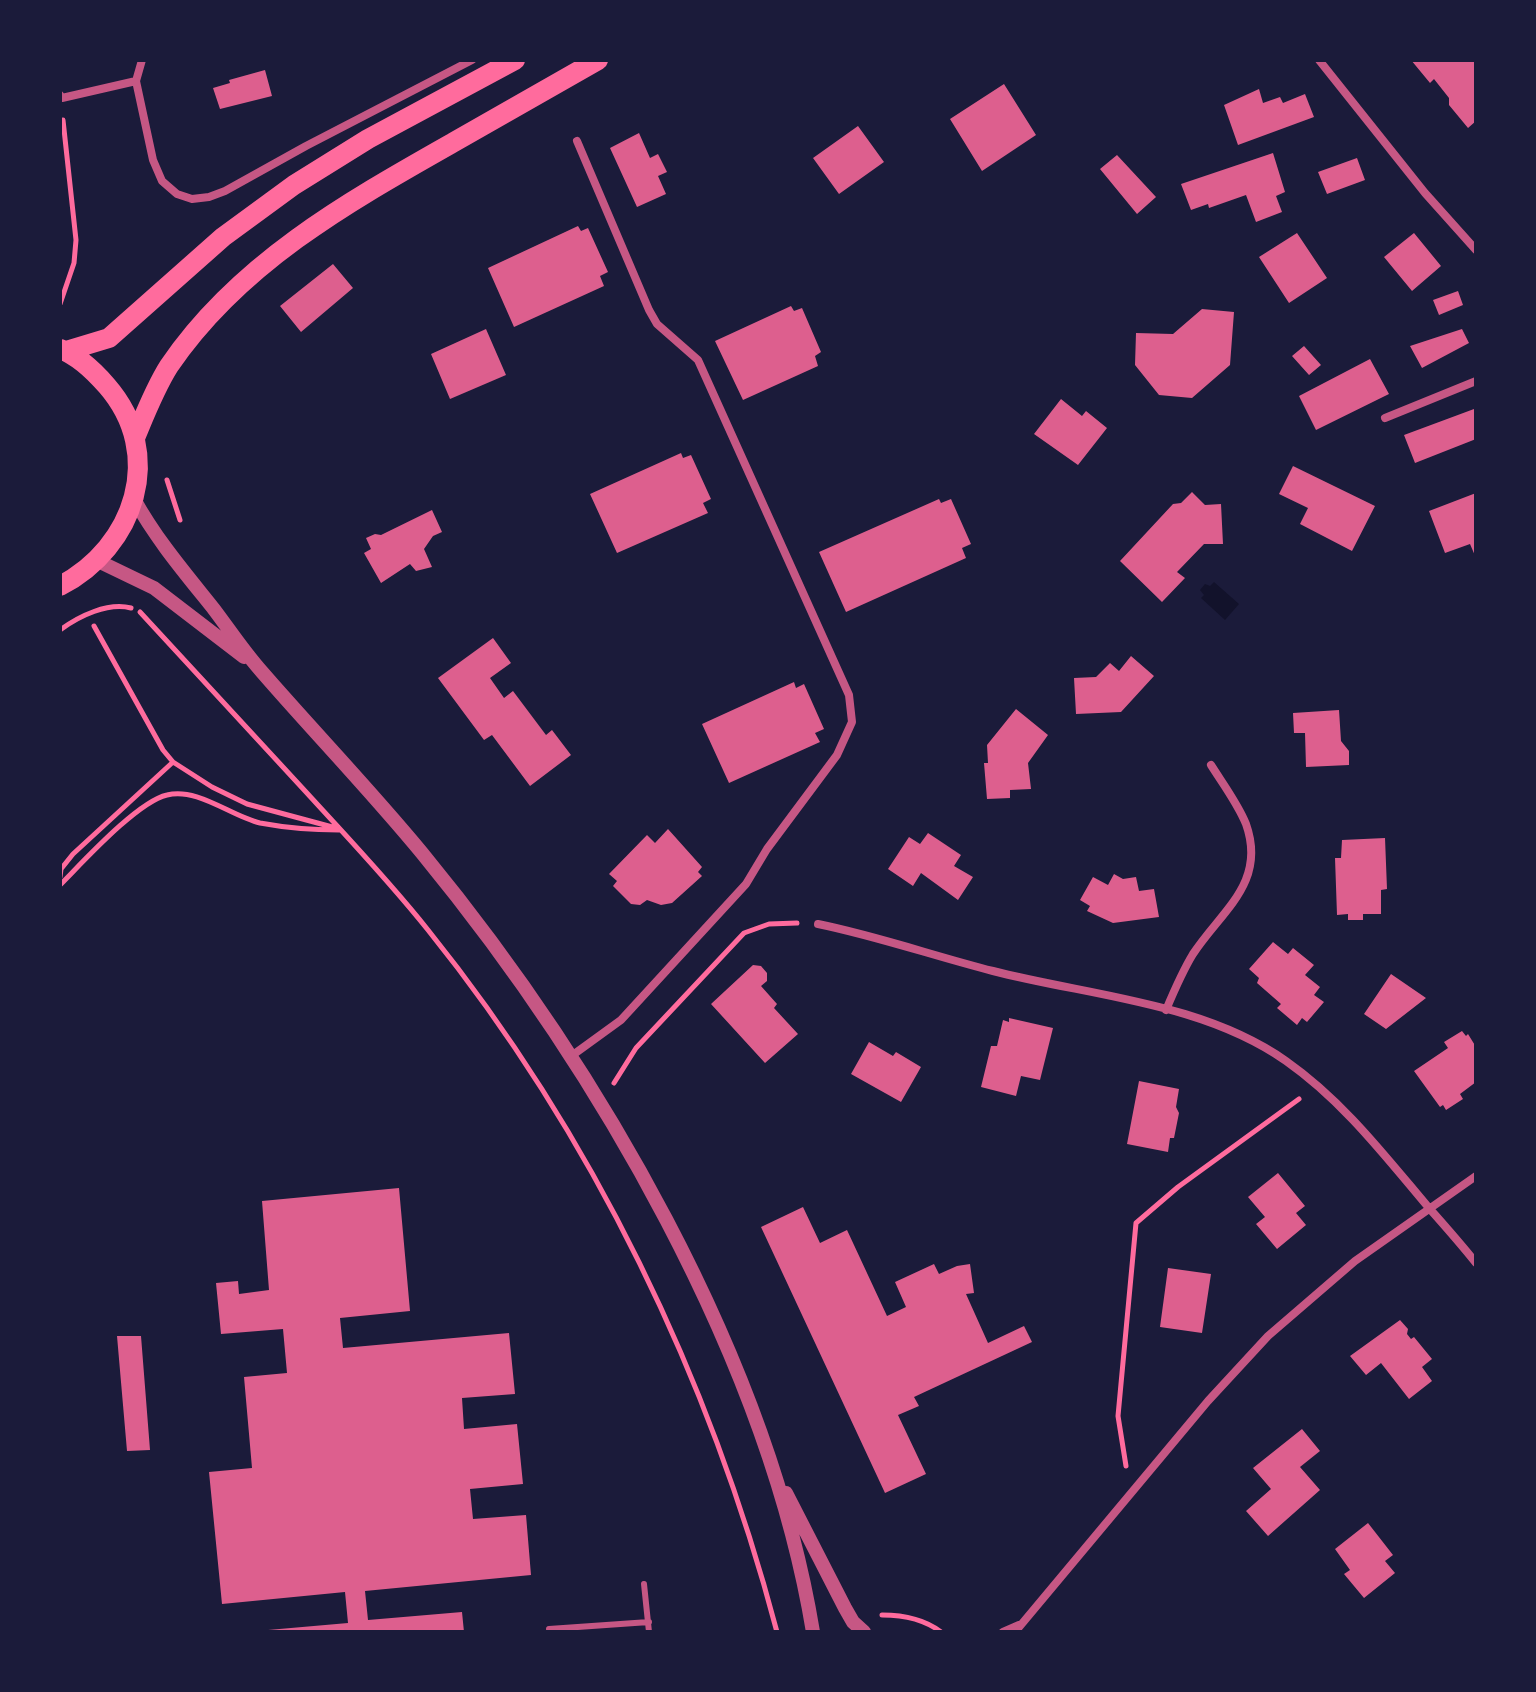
<!DOCTYPE html>
<html>
<head>
<meta charset="utf-8">
<style>
	body { margin:0 }
	#map { position:relative; width:1536px; height:1692px; overflow:hidden; background:#1b1b3a; font-family:Mulish,sans-serif }
	canvas { display:block }
	.frame { position:absolute; inset:0; border:62px solid #1b1b3a; pointer-events:none }
</style>
</head>
<body>
<div id="map">
<canvas width="1536" height="1692"></canvas>
<div class="frame"></div>
</div>
<script>
const g = document.querySelector('canvas').getContext('2d');
g.lineJoin = 'round';
function fill(path, color) { g.fillStyle = color; g.fill(path, 'evenodd'); }
function stroke(path, color, width, dash) { g.strokeStyle = color; g.lineWidth = width; g.lineCap = dash ? 'butt' : 'round'; g.setLineDash(dash || []); g.stroke(path); }
const water = new Path2D(`
	M 1214,582 L 1239,604 L 1225,620 L 1201,598 L 1204,595 L 1200,590 L 1205,584 L 1210,586 Z`);
const building = new Path2D(`
	M 1411,60 L 1476,60 L 1476,121 L 1468,128 L 1449,105 L 1449,98 L 1434,79 L 1430,83 Z
	M 265,70 L 272,96 L 220,109 L 213,88 L 230,83 L 229,80 Z
	M 1004,84 L 1036,135 L 982,171 L 950,119 Z
	M 1259,89 L 1263,103 L 1280,97 L 1283,103 L 1305,94 L 1314,117 L 1238,145 L 1224,105 Z
	M 858,126 L 884,162 L 839,194 L 813,158 Z
	M 639,133 L 650,158 L 658,154 L 667,172 L 658,176 L 666,194 L 637,207 L 610,148 Z
	M 1273,153 L 1285,192 L 1276,196 L 1282,212 L 1256,222 L 1246,195 L 1209,208 L 1208,204 L 1191,210 L 1181,184 Z
	M 1117,155 L 1156,197 L 1137,214 L 1100,169 Z
	M 1357,158 L 1365,180 L 1327,194 L 1318,172 Z
	M 578,226 L 581,231 L 588,228 L 608,272 L 600,276 L 604,286 L 514,327 L 488,268 Z
	M 1297,233 L 1327,278 L 1289,303 L 1259,257 Z
	M 1414,233 L 1441,266 L 1412,291 L 1384,257 Z
	M 333,264 L 353,288 L 301,332 L 280,306 Z
	M 1458,291 L 1463,305 L 1439,315 L 1433,300 Z
	M 791,306 L 794,311 L 802,308 L 821,352 L 815,356 L 818,366 L 743,400 L 715,341 Z
	M 1202,309 L 1234,312 L 1230,365 L 1192,398 L 1159,395 L 1135,365 L 1136,333 L 1173,334 Z
	M 486,329 L 506,375 L 450,399 L 431,354 Z
	M 1462,329 L 1469,343 L 1422,368 L 1410,346 Z
	M 1304,346 L 1321,365 L 1309,375 L 1292,356 Z
	M 1370,359 L 1389,394 L 1316,430 L 1299,396 Z
	M 1061,399 L 1082,416 L 1086,411 L 1107,428 L 1078,465 L 1034,434 Z
	M 1474,409 L 1476,439 L 1415,463 L 1404,435 Z
	M 681,453 L 683,458 L 691,455 L 711,499 L 703,503 L 708,513 L 617,553 L 590,494 Z
	M 1293,466 L 1375,506 L 1352,551 L 1300,524 L 1308,508 L 1279,494 Z
	M 1192,492 L 1205,505 L 1221,504 L 1223,544 L 1204,544 L 1177,572 L 1185,578 L 1162,602 L 1120,561 L 1173,504 L 1181,503 Z
	M 1476,493 L 1476,558 L 1470,544 L 1445,553 L 1429,511 Z
	M 939,499 L 941,503 L 951,499 L 971,544 L 962,548 L 966,558 L 846,612 L 819,552 Z
	M 432,510 L 442,532 L 433,536 L 424,549 L 432,567 L 416,571 L 410,564 L 381,583 L 364,553 L 371,549 L 366,538 L 375,534 L 381,535 Z
	M 493,638 L 511,663 L 490,678 L 504,698 L 513,691 L 546,735 L 552,730 L 571,755 L 530,786 L 492,735 L 484,740 L 438,678 Z
	M 1131,656 L 1154,676 L 1121,712 L 1076,714 L 1074,678 L 1096,677 L 1110,663 L 1119,671 Z
	M 794,682 L 796,688 L 804,684 L 824,729 L 815,733 L 820,742 L 729,783 L 702,724 Z
	M 1016,709 L 1048,735 L 1028,763 L 1031,789 L 1010,790 L 1010,798 L 987,799 L 984,763 L 988,763 L 987,745 Z
	M 1339,710 L 1341,741 L 1349,751 L 1349,765 L 1306,767 L 1305,733 L 1294,733 L 1293,713 Z
	M 668,829 L 702,867 L 698,872 L 702,876 L 672,903 L 661,905 L 647,900 L 640,905 L 631,904 L 613,886 L 617,881 L 609,874 L 647,835 L 655,843 Z
	M 928,833 L 961,855 L 954,866 L 973,877 L 958,900 L 921,873 L 913,886 L 888,869 L 909,837 L 920,844 Z
	M 1385,838 L 1387,889 L 1381,890 L 1381,914 L 1363,914 L 1363,920 L 1348,920 L 1348,914 L 1337,915 L 1335,858 L 1341,858 L 1342,840 Z
	M 1114,874 L 1123,879 L 1136,877 L 1139,891 L 1154,889 L 1159,917 L 1113,923 L 1087,911 L 1090,906 L 1080,900 L 1093,877 L 1108,885 Z
	M 1273,942 L 1288,954 L 1293,948 L 1314,965 L 1305,975 L 1320,987 L 1314,995 L 1324,1002 L 1307,1022 L 1302,1018 L 1297,1025 L 1277,1008 L 1281,1004 L 1257,983 L 1259,978 L 1249,969 Z
	M 753,965 L 761,966 L 767,973 L 767,981 L 761,986 L 777,1004 L 774,1008 L 798,1034 L 765,1063 L 711,1004 Z
	M 1391,974 L 1426,998 L 1386,1029 L 1364,1014 Z
	M 1009,1018 L 1053,1028 L 1040,1080 L 1021,1076 L 1016,1096 L 981,1087 L 991,1046 L 997,1046 L 1003,1020 L 1009,1022 Z
	M 1462,1031 L 1466,1036 L 1468,1034 L 1476,1047 L 1476,1082 L 1460,1094 L 1463,1099 L 1446,1110 L 1443,1105 L 1440,1107 L 1414,1071 L 1448,1048 L 1444,1042 Z
	M 869,1042 L 893,1056 L 896,1052 L 921,1067 L 901,1102 L 851,1074 Z
	M 1139,1081 L 1179,1089 L 1176,1107 L 1179,1113 L 1174,1138 L 1170,1138 L 1168,1152 L 1127,1144 Z
	M 1278,1173 L 1305,1206 L 1296,1213 L 1306,1225 L 1277,1249 L 1256,1224 L 1265,1217 L 1248,1197 Z
	M 399,1188 L 410,1311 L 340,1318 L 343,1348 L 509,1333 L 515,1394 L 462,1398 L 464,1429 L 517,1424 L 523,1484 L 470,1489 L 473,1519 L 526,1515 L 531,1575 L 365,1591 L 368,1620 L 462,1612 L 464,1632 L 269,1632 L 268,1630 L 348,1623 L 345,1592 L 222,1604 L 209,1472 L 252,1468 L 244,1377 L 287,1373 L 283,1329 L 221,1334 L 216,1283 L 238,1281 L 239,1294 L 269,1290 L 262,1201 Z
	M 803,1207 L 820,1243 L 847,1230 L 887,1316 L 906,1307 L 895,1282 L 934,1264 L 939,1274 L 957,1266 L 970,1264 L 974,1293 L 966,1294 L 988,1343 L 1024,1326 L 1032,1342 L 914,1397 L 919,1406 L 898,1415 L 926,1474 L 885,1493 L 761,1227 Z
	M 1168,1268 L 1211,1274 L 1202,1333 L 1160,1327 Z
	M 1400,1320 L 1408,1329 L 1407,1334 L 1411,1339 L 1414,1337 L 1432,1359 L 1422,1367 L 1432,1381 L 1409,1399 L 1381,1363 L 1366,1375 L 1350,1356 Z
	M 117,1336 L 141,1336 L 150,1450 L 127,1451 Z
	M 1302,1429 L 1320,1451 L 1300,1467 L 1320,1490 L 1268,1536 L 1246,1511 L 1271,1489 L 1253,1468 Z
	M 1368,1523 L 1393,1555 L 1385,1561 L 1395,1573 L 1364,1598 L 1344,1574 L 1350,1570 L 1335,1549 Z`);
const path = new Path2D(`
	M 60,304 L 74,263 L 76,240 L 63,120
	M 167,480 L 180,520
	M 140,612 C 195,672 251,732 306,792 C 348,838 390,882 428,930 C 593,1135 710,1378 777,1632
	M 60,630 C 79,616 108,602 131,608
	M 173,762 L 212,787 L 247,804 L 336,828
	M 60,877 L 61,869 L 73,854 L 173,762 L 163,750 L 94,626
	M 60,885 C 83,862 137,802 167,795 C 197,787 231,816 260,823 C 287,828 312,830 339,830
	M 614,1083 L 636,1048 L 744,933 L 769,924 L 797,923
	M 1126,1466 L 1118,1416 L 1136,1223 L 1178,1187 L 1299,1099
	M 882,1615 C 903,1615 924,1619 941,1632`);
const service = new Path2D(`
	M 644,1584 L 649,1632
	M 549,1629 L 649,1622`);
const minor = new Path2D(`
	M 142,60 L 136,81 L 153,160 L 162,181 L 177,194 L 192,199 L 209,197 L 225,191 L 306,146 L 472,60
	M 1319,60 L 1425,193 L 1476,250
	M 60,95 L 62,98 L 136,81
	M 1385,418 L 1476,381
	M 818,924 C 877,936 934,956 993,971 C 1090,996 1202,1002 1286,1061 C 1343,1101 1385,1156 1429,1208 C 1445,1226 1461,1244 1476,1263
	M 1166,1010 C 1174,991 1182,972 1193,954 C 1221,911 1267,883 1246,824 C 1238,804 1223,784 1211,765
	M 570,1057 L 621,1020 L 746,884 L 767,849 L 837,755 L 852,722 L 849,695 L 698,360 L 657,324 L 649,310 L 577,141
	M 1003,1632 L 1019,1625
	M 1015,1632 L 1208,1401 L 1268,1336 L 1355,1261 L 1476,1176`);
const tertiary = new Path2D(`
	M 134,499 C 156,539 185,573 213,608 C 229,629 244,652 262,672 C 315,733 371,791 422,853 C 597,1066 768,1358 813,1632
	M 98,561 L 154,588 L 244,657
	M 786,1493 L 845,1608 L 853,1622 L 864,1632`);
const primary = new Path2D(`
	M 60,349 C 79,356 94,371 107,386 C 166,454 135,547 60,586
	M 66,351 L 109,338 L 223,237 L 294,185 L 368,139 L 515,60
	M 135,438 C 145,414 155,388 169,366 C 239,263 348,202 454,142 C 502,115 550,87 598,60`);
fill(water, '#12122b');
fill(building, '#dd5f8e');
stroke(path, '#ff6b9d', 5);
stroke(service, '#c65784', 6);
stroke(minor, '#c65784', 8);
stroke(tertiary, '#c65784', 14);
stroke(primary, '#ff6b9d', 20);
</script>
</body>
</html>
